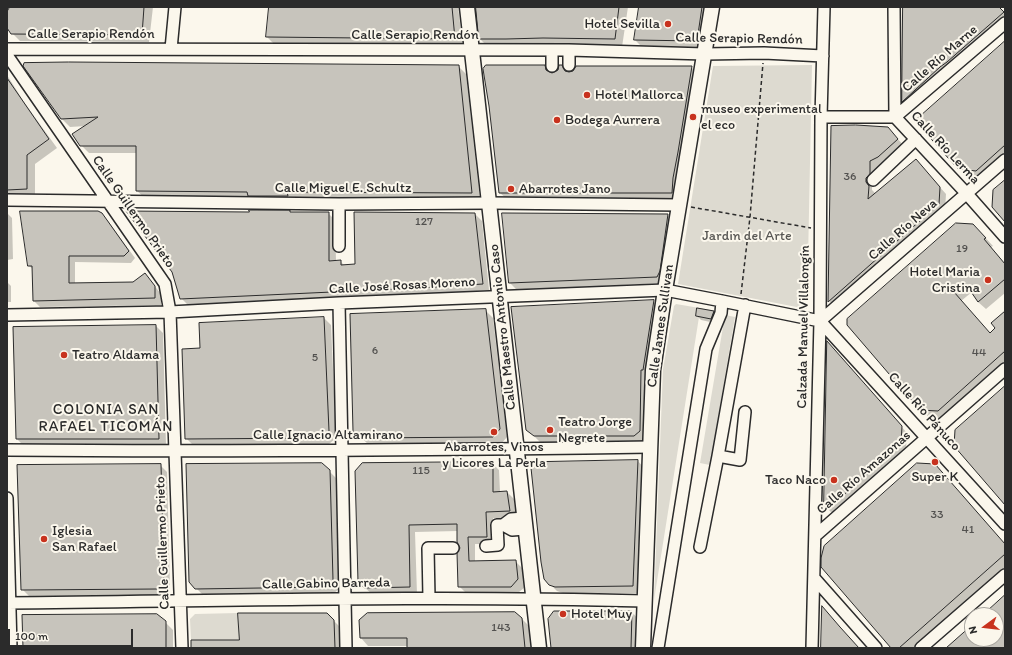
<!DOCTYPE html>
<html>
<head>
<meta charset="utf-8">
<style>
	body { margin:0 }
	#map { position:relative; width:1012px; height:655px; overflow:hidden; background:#fbf7ec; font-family:Itim,sans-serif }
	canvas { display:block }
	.frame { position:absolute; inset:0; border:8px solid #2b2b2b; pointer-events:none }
	.north { position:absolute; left:964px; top:607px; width:40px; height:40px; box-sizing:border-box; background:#fbf7ec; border:1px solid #a8a59f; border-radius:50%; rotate:255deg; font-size:11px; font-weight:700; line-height:16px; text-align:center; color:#2b2b2b }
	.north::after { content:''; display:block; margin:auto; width:14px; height:18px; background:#c8321e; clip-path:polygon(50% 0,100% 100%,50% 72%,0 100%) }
	.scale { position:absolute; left:8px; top:629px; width:125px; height:18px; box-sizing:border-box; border:2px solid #2b2b2b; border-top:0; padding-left:5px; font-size:12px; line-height:14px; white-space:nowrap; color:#2b2b2b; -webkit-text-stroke:3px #fbf7ec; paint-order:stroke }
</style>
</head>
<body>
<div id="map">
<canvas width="1012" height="655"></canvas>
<div class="frame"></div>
<div class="north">N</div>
<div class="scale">100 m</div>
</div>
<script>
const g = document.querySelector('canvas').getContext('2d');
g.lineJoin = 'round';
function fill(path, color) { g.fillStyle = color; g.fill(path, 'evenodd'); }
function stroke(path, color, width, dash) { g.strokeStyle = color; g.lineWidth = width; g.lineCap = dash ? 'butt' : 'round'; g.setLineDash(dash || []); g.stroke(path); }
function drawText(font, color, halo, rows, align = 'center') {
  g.font = font + ' Itim,sans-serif'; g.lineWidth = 4; g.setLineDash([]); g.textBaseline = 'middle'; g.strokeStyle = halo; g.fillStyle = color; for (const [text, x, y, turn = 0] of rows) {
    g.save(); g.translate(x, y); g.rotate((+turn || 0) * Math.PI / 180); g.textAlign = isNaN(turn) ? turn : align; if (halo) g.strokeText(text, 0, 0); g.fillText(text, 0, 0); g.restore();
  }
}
const green = new Path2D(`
	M 812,65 L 807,309 L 678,284 L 713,66 Z
	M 676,304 L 717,311 L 716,320 L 699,317 L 654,600 L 663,369 L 674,306 Z
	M 725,315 L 735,317 L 710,465 L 700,463 Z
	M 238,613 L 239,640 L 191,640 L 190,619 L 195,614 Z`);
const shadow = new Path2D(`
	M 11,7 L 153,7 L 149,42 L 20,41 L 12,33 L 7,26 L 7,14 Z
	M 270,7 L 458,7 L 463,47 L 275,45 L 267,37 Z
	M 477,7 L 628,7 L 622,47 L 488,47 L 480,39 Z
	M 640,7 L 711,7 L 704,48 L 643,48 L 635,40 Z
	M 904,7 L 999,7 L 1005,14 L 1005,23 L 909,107 L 903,101 Z
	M 1005,42 L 1005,157 L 983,177 L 966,175 L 959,168 Z
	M 458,66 L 466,74 L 480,200 L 145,198 L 137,191 L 137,153 L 89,153 L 81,145 L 86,126 L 70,127 L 62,119 Z
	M 545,66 L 552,74 L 559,70 L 562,66 L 568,73 L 691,67 L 699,75 L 679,201 L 508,200 L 500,193 Z
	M 7,75 L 24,102 L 57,148 L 35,164 L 35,197 L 7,197 Z
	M 832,127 L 888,128 L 904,146 L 885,163 L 876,168 L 876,180 L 872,185 L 872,190 L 876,194 L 922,167 L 946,194 L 945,210 L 835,307 L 829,301 Z
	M 7,213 L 12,218 L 13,259 L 7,260 Z
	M 291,213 L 328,213 L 335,220 L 336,261 L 340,261 L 345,266 L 356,265 L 475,214 L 482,221 L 489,290 L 427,295 L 188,305 L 181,298 Z
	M 101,214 L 108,221 L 135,258 L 131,263 L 75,262 L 75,284 L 133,283 L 145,274 L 161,294 L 161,305 L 40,307 L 34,301 L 33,269 L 29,266 Z
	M 503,214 L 668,215 L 674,222 L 664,283 L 517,290 L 510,283 Z
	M 981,233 L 993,246 L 991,247 L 1005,264 L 1005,293 L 986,309 L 978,302 L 972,292 L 961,301 L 990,334 L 996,329 L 1005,312 L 1005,365 L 946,419 L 929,418 L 848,325 Z
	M 7,282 L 11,286 L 11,302 L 7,302 Z
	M 653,301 L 661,309 L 647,439 L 642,443 L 542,444 L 527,429 Z
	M 485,310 L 493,318 L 507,437 L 501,444 L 369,445 L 354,431 Z
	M 714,312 L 717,316 L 715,323 L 701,320 L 697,316 Z
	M 324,318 L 331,325 L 336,438 L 329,444 L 193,445 L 186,438 L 201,349 L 200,324 Z
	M 156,326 L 163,333 L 166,445 L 24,446 L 17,439 Z
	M 832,348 L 907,433 L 906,450 L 836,512 L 831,512 L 825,506 Z
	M 638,461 L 644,468 L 640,593 L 563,593 L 557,591 L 550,584 Z
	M 492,463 L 499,470 L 500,492 L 507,492 L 514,499 L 516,518 L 493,518 L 494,544 L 475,544 L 475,562 L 515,561 L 523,569 L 525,587 L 518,593 L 466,593 L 459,586 L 461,548 L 458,531 L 415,532 L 417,594 L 372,594 L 364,587 L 356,471 Z
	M 322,464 L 336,478 L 340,588 L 333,594 L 204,596 L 196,588 Z
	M 160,465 L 167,472 L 170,588 L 165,595 L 29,596 L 22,589 Z
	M 1005,544 L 1005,568 L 914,648 L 892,648 Z
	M 632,612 L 639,620 L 638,648 L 552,648 Z
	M 327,614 L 341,628 L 342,648 L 192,648 L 240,641 Z
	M 158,615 L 173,630 L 173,648 L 24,648 L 23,616 Z
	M 521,618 L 529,626 L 532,648 L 408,648 L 408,646 L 368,646 L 361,638 Z`);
const building = new Path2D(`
	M 10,7 L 144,7 L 142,35 L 11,34 L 7,28 L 7,12 Z
	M 269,7 L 452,7 L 455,39 L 266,37 Z
	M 476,7 L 619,7 L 615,39 L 543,38 L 506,39 L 479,39 Z
	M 639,7 L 702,7 L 697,41 L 634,40 Z
	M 903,7 L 999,7 L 1004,12 L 947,62 L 940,67 L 902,102 Z
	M 1005,41 L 1005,145 L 976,171 L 958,169 L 915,121 Z
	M 69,62 L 459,65 L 472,193 L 287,192 L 288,196 L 248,196 L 247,192 L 136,191 L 136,146 L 80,146 L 72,134 L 98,117 L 61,119 L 23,66 L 24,63 Z
	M 486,65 L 545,65 L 546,70 L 552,73 L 558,70 L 559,65 L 562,65 L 565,71 L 569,72 L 573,71 L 576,66 L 692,66 L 678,152 L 673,178 L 672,193 L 499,193 L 489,106 L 483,69 Z
	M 7,78 L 49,139 L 27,155 L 27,189 L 7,190 Z
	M 856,125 L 888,127 L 898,139 L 878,157 L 870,161 L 870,174 L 866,178 L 866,182 L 869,186 L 868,199 L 916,159 L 940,187 L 939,204 L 828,302 L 831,126 Z
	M 1005,180 L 1005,222 L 992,207 L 993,190 Z
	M 249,210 L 290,210 L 290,212 L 329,212 L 329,261 L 341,260 L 341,265 L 355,264 L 354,212 L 475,213 L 483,284 L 419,288 L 180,299 L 172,272 L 126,211 L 249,212 Z
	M 20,211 L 98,211 L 102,213 L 129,251 L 124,256 L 69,256 L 69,283 L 133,282 L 145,273 L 155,286 L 155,298 L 33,301 L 32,266 L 28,266 Z
	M 502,213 L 668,214 L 660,271 L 657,277 L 509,283 Z
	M 956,223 L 973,224 L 986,238 L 984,239 L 1005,264 L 1005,279 L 978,302 L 965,283 L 954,292 L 990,333 L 995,328 L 991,323 L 1005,311 L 1005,351 L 938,411 L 920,410 L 847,325 L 847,319 Z
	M 654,300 L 643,370 L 641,370 L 640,431 L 634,436 L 534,436 L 526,430 L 511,307 Z
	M 697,308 L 714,311 L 711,319 L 696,316 Z
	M 486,309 L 500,429 L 493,437 L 360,438 L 353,431 L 350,314 Z
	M 324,317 L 329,431 L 322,438 L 185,439 L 182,349 L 200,348 L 199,323 Z
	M 156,325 L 159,439 L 16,439 L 13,327 Z
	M 827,341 L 902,426 L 901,444 L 830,507 L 824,506 Z
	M 1005,386 L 1005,505 L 954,446 L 955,430 Z
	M 638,460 L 633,586 L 555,587 L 549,585 L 544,579 L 541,562 L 531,468 L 537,462 Z
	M 493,462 L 493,492 L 507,491 L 510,511 L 486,512 L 487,537 L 468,537 L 469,561 L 516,560 L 518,579 L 511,587 L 458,587 L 457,553 L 460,548 L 457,542 L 457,524 L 409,525 L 410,587 L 364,588 L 358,582 L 355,471 L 362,463 Z
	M 322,463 L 330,470 L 333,580 L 326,587 L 195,589 L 189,582 L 186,464 Z
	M 917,463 L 935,464 L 1005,544 L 1005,554 L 899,648 L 891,648 L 821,567 L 821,558 L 824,546 Z
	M 161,464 L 164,581 L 158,589 L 21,590 L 17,465 Z
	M 1005,595 L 1005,648 L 946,648 L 972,625 L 972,639 L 996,639 L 996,615 L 983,615 Z
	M 822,606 L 840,627 L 859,648 L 821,648 Z
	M 554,611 L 632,611 L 631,648 L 551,648 L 548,619 Z
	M 515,612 L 522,618 L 525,648 L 407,648 L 407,638 L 360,638 L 359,620 L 367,613 Z
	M 238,613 L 327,613 L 334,620 L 335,648 L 191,648 L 191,640 L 239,640 Z
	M 157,614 L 166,621 L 166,648 L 23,648 L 22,615 Z`);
const path = new Path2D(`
	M 691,207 L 811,228
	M 741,294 L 750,217 L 763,63`);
const minor = new Path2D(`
	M 894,7 L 895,117
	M 7,49 L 569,50 L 705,54 L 764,53 L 823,56
	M 171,49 L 175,7
	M 552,50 L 552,66
	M 7,55 L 165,284 L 170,312 L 182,648
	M 569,65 L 569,50
	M 821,117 L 895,117 L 967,194 L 1005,237
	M 895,117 L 1005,23
	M 873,180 L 916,139
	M 7,200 L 339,204 L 490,203 L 679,205
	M 339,246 L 339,204
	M 339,303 L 346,648
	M 745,305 L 718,456 L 740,460 L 745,412
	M 7,315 L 170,312 L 339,303 L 665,290 L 722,301 L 820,321
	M 820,321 L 1005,524
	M 820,321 L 1005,160
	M 7,450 C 221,452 436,450 650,447
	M 7,498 L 11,648
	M 503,525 L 512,530 L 525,529
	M 815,536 L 1005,369
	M 486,546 L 498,545 L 497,525 L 503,525 L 511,519 L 524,518
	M 700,547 L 718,456
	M 814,578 L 876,648
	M 429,598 L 428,548 L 453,548
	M 7,603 C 220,601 432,595 645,601
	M 658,648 L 706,349 L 721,313 L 722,301
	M 812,648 L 820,321 L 821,117 L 824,7
	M 921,648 L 1005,575`);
const major = new Path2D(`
	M 467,7 L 539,648
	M 643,648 L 653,370 L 665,290 L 712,7`);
const markers = [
	[668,24,4,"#c8321e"],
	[587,95,4,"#c8321e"],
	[693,117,4,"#c8321e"],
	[557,120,4,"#c8321e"],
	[511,189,4,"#c8321e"],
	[988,280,4,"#c8321e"],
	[64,355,4,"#c8321e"],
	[550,430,4,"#c8321e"],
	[494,432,4,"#c8321e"],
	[935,462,4,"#c8321e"],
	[834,480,4,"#c8321e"],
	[44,539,4,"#c8321e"],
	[563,614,4,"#c8321e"]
];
const numberNames = [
	["36",850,177],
	["127",424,222],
	["19",962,249],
	["6",375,351],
	["44",979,353],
	["5",315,358],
	["115",421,471],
	["33",937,515],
	["41",968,530],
	["143",501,628]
];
const poiNames = [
	["Hotel Sevilla",660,24,"right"],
	["Hotel Mallorca",595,95],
	["museo experimental",701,109],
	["el eco",701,125],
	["Bodega Aurrera",565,120],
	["Abarrotes Jano",519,189],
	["Hotel Maria",980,272,"right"],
	["Cristina",980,288,"right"],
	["Teatro Aldama",72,355],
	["Teatro Jorge",558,422],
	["Negrete",558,438],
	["Abarrotes, Vinos",494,447,"center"],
	["y Licores La Perla",494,463,"center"],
	["Super K",935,477,"center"],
	["Taco Naco",826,480,"right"],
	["Iglesia",52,531],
	["San Rafael",52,547],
	["Hotel Muy",571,614]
];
const streetNames = [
	["Calle Serapio Rendón",91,34],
	["Calle Serapio Rendón",415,35],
	["Calle Serapio Rendón",739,39,1],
	["Calle Río Marne",940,59,-41],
	["Calle Río Lerma",945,148,47],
	["Calle Miguel E. Schultz",343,188],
	["Calle Guillermo Prieto",133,212,55],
	["Calle Río Neva",903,230,-41],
	["Calle José Rosas Moreno",402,286,-3],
	["Calle James Sullivan",661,326,-82],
	["Calle Maestro Antonio Caso",503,327,-96],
	["Calzada Manuel Villalongín",804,327,-89],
	["Calle Río Pánuco",924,412,48],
	["Calle Ignacio Altamirano",328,435],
	["Calle Río Amazonas",864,473,-41],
	["Calle Guillermo Prieto",163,543,-92],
	["Calle Gabino Barreda",326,584,-1]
];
const parkNames = [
	["Jardin del Arte",747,236]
];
const neighbourhoodNames = [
	["COLONIA SAN",106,410],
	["RAFAEL TICOMÁN",106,427]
];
fill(green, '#dddad0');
fill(shadow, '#0003');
fill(building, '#c7c4bc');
stroke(building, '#2b2b2b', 1);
stroke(minor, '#2b2b2b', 14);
stroke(major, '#2b2b2b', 17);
stroke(path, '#2b2b2b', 1.5, [4, 3]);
stroke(minor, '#fbf7ec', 11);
stroke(major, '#fbf7ec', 14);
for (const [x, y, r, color] of markers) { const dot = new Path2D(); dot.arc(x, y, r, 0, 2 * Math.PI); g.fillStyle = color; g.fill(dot); stroke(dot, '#fbf7ec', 1.5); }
drawText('12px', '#52514f', null, numberNames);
drawText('14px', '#2b2b2b', '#fbf7ec', poiNames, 'left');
drawText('14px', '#2b2b2b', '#fbf7ec', streetNames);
drawText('14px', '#585754', '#fbf7ec', parkNames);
g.letterSpacing = '1px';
drawText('15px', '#2b2b2b', '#fbf7ec', neighbourhoodNames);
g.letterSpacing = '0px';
</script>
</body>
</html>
